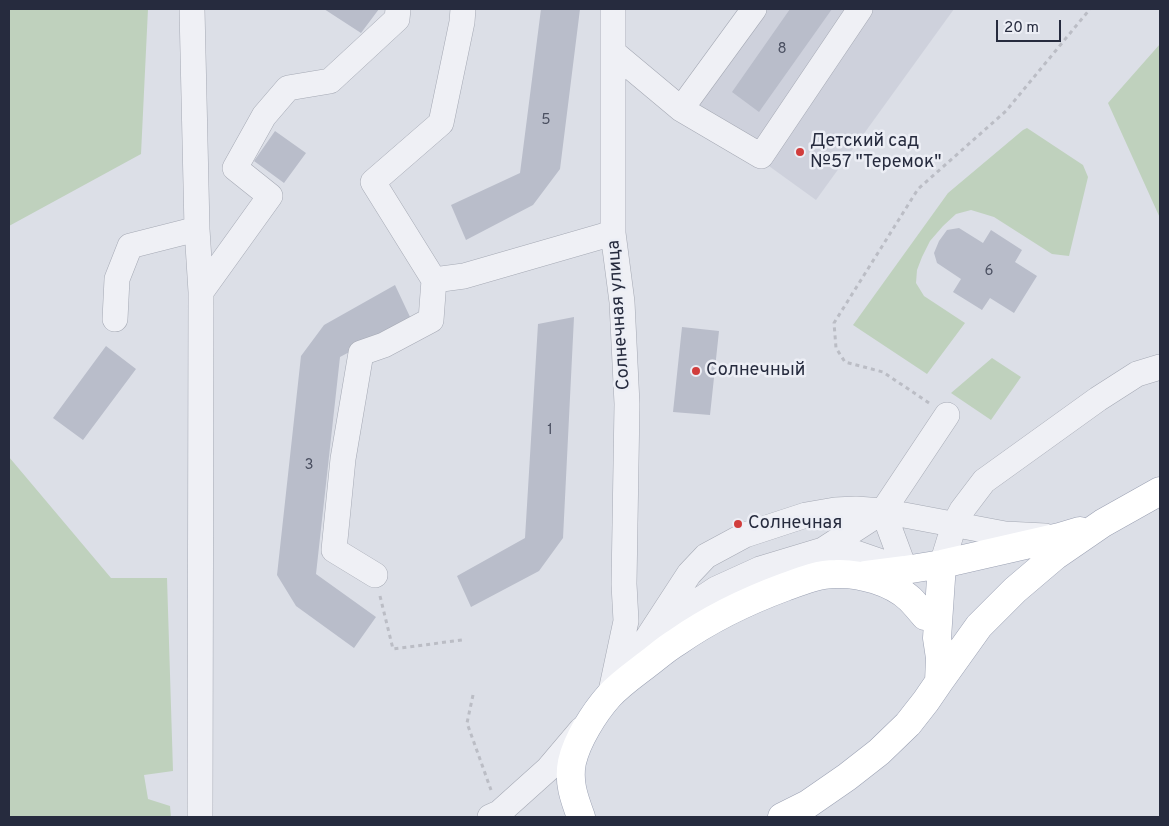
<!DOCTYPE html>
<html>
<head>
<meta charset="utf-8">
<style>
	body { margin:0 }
	#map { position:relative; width:1169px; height:826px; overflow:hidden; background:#dcdfe7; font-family:Overpass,sans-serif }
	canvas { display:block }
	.frame { position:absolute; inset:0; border:10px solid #262b3e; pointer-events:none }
	.scale { position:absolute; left:996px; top:20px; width:65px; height:22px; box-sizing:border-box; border:2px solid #262b3e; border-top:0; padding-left:6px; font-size:15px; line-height:18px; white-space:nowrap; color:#262b3e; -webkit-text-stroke:4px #eceef5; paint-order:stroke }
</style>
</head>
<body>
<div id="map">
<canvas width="1169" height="826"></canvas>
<div class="frame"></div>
<div class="scale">20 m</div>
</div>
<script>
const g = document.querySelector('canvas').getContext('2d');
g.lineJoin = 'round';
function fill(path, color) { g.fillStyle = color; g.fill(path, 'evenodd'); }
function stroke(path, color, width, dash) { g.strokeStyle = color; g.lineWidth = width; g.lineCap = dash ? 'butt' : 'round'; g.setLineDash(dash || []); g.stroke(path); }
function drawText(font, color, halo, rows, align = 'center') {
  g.font = font + ' Overpass,sans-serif'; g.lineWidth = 5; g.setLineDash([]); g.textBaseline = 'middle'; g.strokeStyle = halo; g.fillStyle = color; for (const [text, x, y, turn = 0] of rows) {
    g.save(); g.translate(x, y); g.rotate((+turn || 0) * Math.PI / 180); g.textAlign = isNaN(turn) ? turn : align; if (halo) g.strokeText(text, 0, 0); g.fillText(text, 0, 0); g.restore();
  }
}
const built = new Path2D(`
	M 751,9 L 954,9 L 816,200 L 683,104 Z`);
const green = new Path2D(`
	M 9,9 L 148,9 L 141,154 L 9,226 Z
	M 1160,44 L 1160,218 L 1108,103 Z
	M 1027,128 L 1083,165 L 1088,177 L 1069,256 L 1052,254 L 994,217 L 971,210 L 956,214 L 943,226 L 930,241 L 922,257 L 917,270 L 916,283 L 924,296 L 965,323 L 927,374 L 853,325 L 948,193 L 1023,130 Z
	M 992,358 L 1021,377 L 991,420 L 951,393 Z
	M 9,457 L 111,578 L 167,578 L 173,771 L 144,775 L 148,799 L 170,806 L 171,817 L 9,817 Z`);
const building = new Path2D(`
	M 324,9 L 379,9 L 361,33 Z
	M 541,9 L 580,9 L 560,169 L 533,205 L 466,240 L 451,205 L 520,173 Z
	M 790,9 L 832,9 L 759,112 L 732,92 Z
	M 275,131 L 306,153 L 284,183 L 254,161 Z
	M 959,228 L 983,243 L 991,230 L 1022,250 L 1015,262 L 1037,276 L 1014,313 L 990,298 L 982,310 L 953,292 L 961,279 L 937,263 L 934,253 L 939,241 L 947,230 Z
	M 395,285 L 411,319 L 340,357 L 316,574 L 376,617 L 354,648 L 296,606 L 277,575 L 301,356 L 324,325 Z
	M 574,317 L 563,538 L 539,571 L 471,607 L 457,576 L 525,538 L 538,324 Z
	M 682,327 L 719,331 L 710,415 L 673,412 Z
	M 106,346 L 136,369 L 83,440 L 53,418 Z`);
const path = new Path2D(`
	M 929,403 L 883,372 L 845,362 L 836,348 L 834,323 L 918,189 L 1006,111 L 1090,9
	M 380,596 L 393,649 L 462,640
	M 473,695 L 467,723 L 491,790`);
const minor = new Path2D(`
	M 192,9 L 197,229 L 201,292 L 200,817
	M 614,53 L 681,109 L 761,156 L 860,9
	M 681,109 L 754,9
	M 434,280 L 373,182 L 441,123 L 462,22 L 463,9
	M 201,292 L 270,196 L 235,168 L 264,116 L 288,88 L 330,81 L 397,19 L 398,9
	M 115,319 L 117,279 L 130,246 L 197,229
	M 883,511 L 905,570
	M 823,550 L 856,553 L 905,570
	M 942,564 L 954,525 L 962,510 L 984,481 L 1098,399 L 1137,374 L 1160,367
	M 375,575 L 334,550 L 343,459 L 361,353 L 384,345 L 431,320 L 434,280 L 464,276 L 613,233
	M 660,628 L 680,613 L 716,589 L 760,569 L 823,550 L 883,511 L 947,415
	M 618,683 L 689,574 L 706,556 L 745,535 L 806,515 L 835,510 L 856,509 L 883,511 L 1005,534 L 1045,536
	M 610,696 L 626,621 L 624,584 L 627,404 L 622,302 L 613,233 L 613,9
	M 490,817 L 499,813 L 548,769 L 581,730`);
const major = new Path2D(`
	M 866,575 L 905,570 L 942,564 L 1060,537 L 1080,531
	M 939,682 L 940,658 L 937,638 L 942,564
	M 581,817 C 574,798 568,782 572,762 C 577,740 594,713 609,696 C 621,683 636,673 650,662 C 659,655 667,648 677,642 C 710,619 747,601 785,587 C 801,581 818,574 836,574 C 860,573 892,582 910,599 C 915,604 920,610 925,616
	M 782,817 L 808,804 L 847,777 L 879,752 L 908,724 L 926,701 L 939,682 L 979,626 L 1015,590 L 1055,556 L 1103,523 L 1160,491`);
const markers = [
	[800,152,5,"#d13d3c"],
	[696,371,5,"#d13d3c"],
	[738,524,5,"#d13d3c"]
];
const numberNames = [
	["8",782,50],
	["5",546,121],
	["6",989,272],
	["1",550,431],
	["3",309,466]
];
const poiNames = [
	["Детский сад",810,142],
	["№57 \"Теремок\"",810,163],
	["Солнечный",706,371],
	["Солнечная",748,524]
];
const streetNames = [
	["Солнечная улица",620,315,-94]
];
fill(built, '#ced1dc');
fill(green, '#bfd1bd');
fill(building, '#b9bdca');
stroke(minor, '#a5a9b4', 26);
stroke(major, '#9ba1b3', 29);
stroke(path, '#bbbdc5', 3, [4, 4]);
stroke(minor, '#eff0f5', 25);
stroke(major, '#fff', 28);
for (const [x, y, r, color] of markers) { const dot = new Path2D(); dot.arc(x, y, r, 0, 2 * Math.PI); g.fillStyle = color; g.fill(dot); stroke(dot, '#eceef5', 2); }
drawText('15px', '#4b5061', null, numberNames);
drawText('18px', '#262b3e', '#eceef5', poiNames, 'left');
drawText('18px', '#262b3e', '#eceef5', streetNames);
</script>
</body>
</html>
